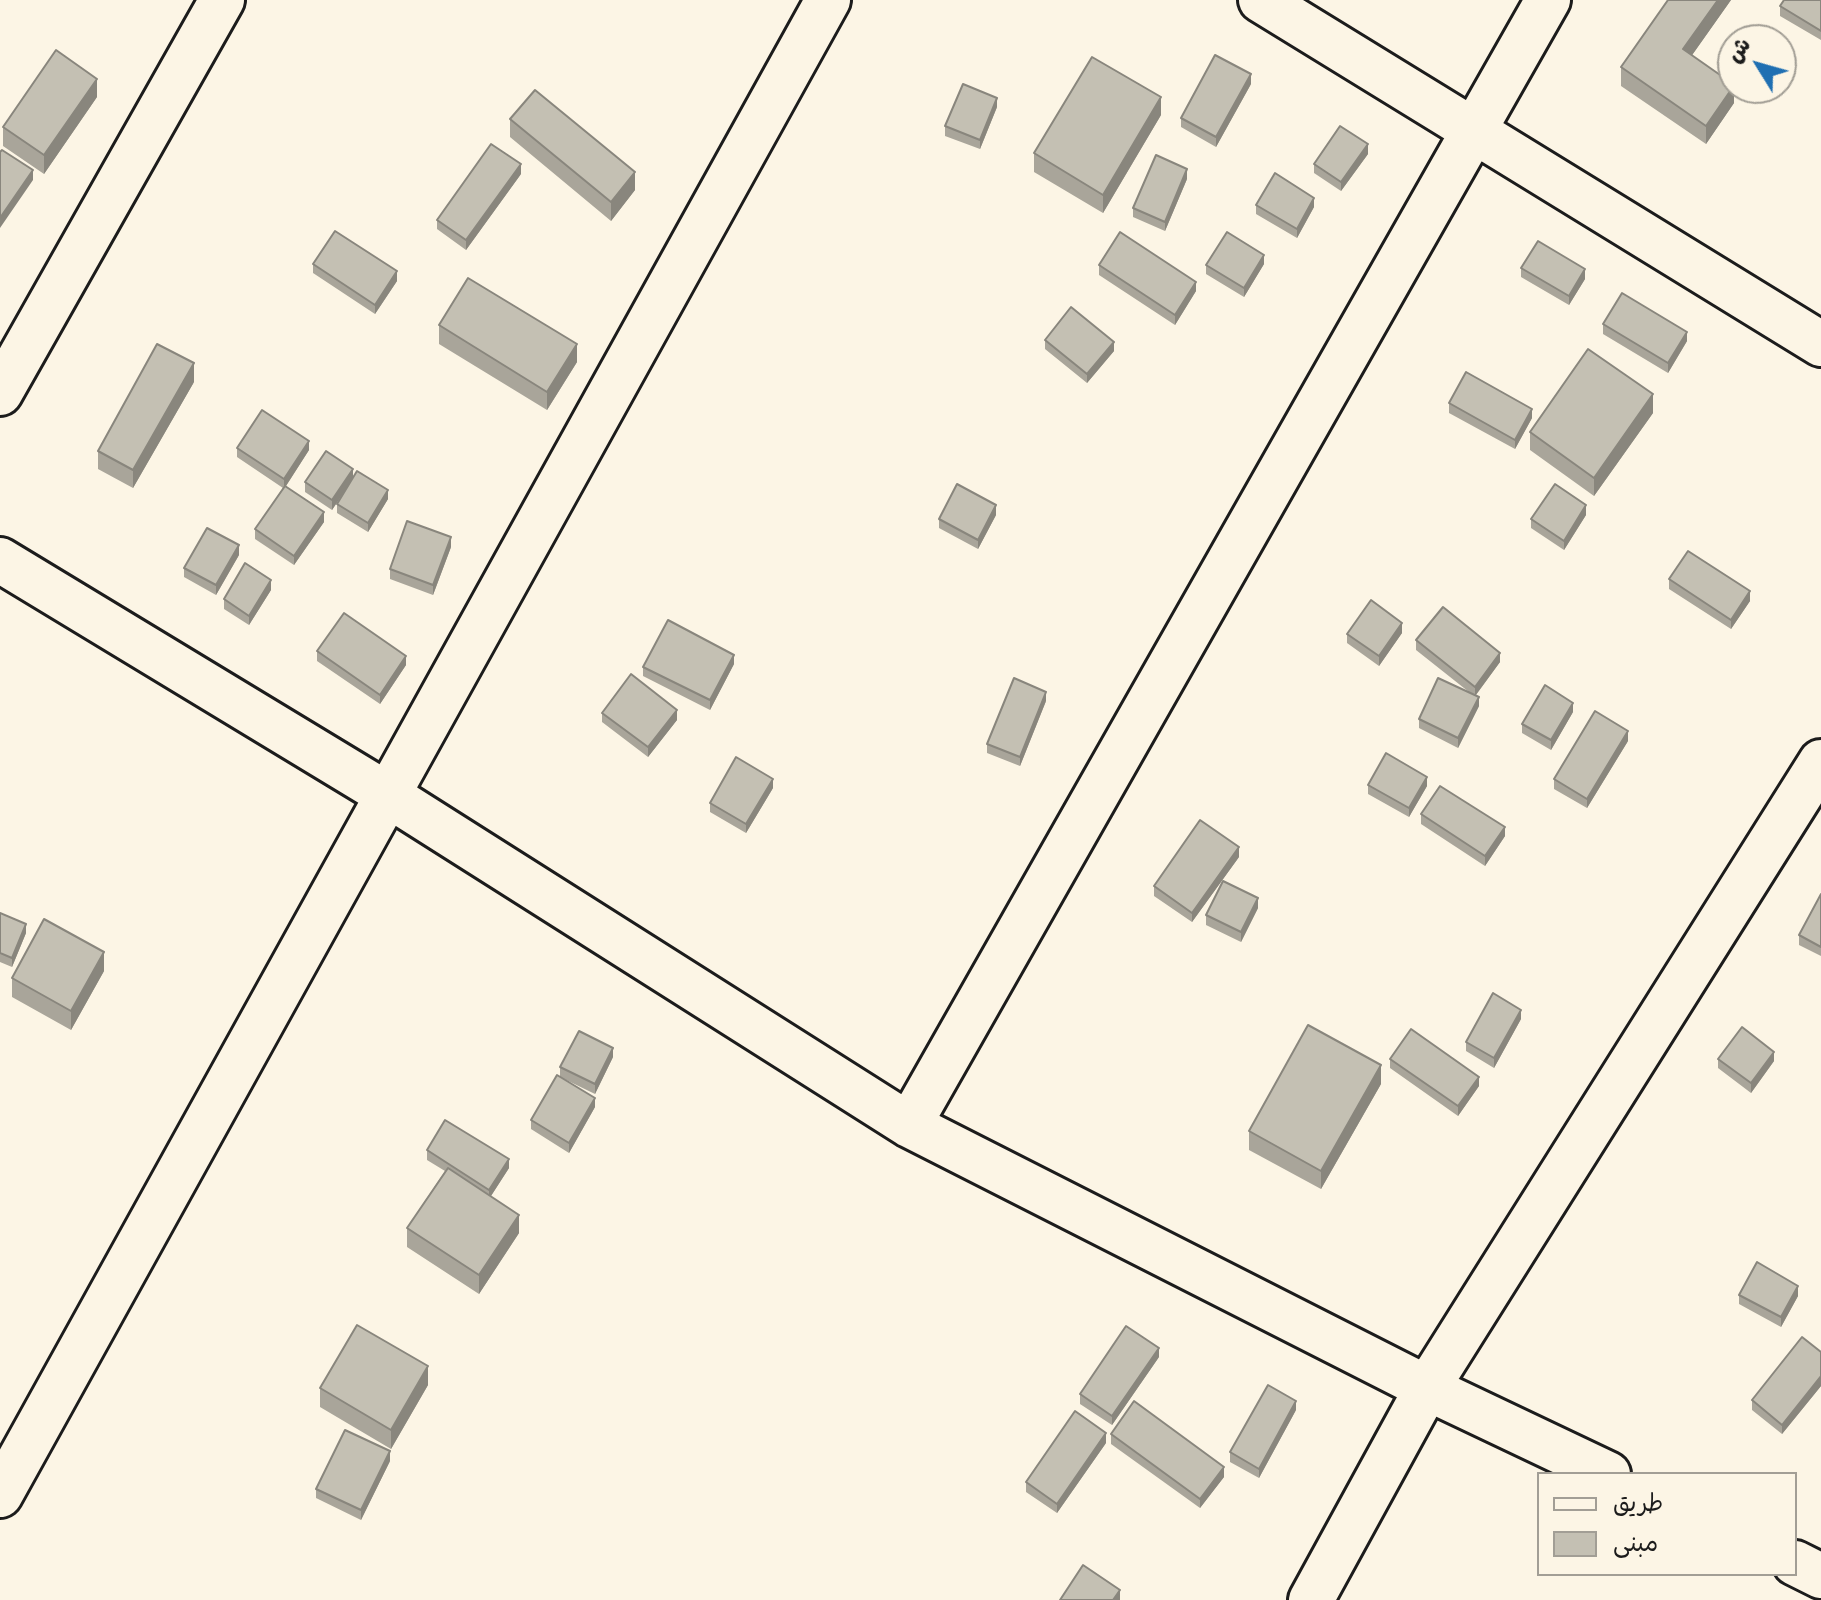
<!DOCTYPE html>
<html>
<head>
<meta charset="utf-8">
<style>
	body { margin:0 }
	#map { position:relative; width:1821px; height:1600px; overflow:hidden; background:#fcf5e5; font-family:"Balsamiq Sans","Playpen Sans Arabic",sans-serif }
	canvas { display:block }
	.legend { position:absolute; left:1537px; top:1472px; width:260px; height:104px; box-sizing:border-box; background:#fcf5e5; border:2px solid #a29e95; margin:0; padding:10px 14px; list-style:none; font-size:24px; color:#1c1c1c }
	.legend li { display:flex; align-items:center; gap:16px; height:40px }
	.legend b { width:40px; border:2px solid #a29e95 }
	.north { position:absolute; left:1717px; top:24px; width:80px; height:80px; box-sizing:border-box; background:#fcf5e5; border:2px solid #a29e95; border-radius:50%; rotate:307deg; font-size:22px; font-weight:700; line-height:32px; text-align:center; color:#1c1c1c }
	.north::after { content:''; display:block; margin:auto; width:28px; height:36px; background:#1f6fb2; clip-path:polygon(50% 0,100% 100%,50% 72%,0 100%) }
</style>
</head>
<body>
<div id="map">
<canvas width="1821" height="1600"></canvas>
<ul class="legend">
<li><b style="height:10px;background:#fcf5e5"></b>طريق</li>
<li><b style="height:22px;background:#c4c0b3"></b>مبنى</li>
</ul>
<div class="north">ش</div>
</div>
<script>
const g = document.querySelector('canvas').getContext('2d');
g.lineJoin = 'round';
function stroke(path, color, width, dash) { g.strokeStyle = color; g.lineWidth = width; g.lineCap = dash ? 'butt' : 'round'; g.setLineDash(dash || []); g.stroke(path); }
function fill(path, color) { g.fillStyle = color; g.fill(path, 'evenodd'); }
const minor = new Path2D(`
	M 1261,0 L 1821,344
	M 0,560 L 388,795 L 909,1125 L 1427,1388 L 1608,1474
	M 909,1125 L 1548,0
	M 0,1495 L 828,0
	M 1795,1563 L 1821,1576
	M 1311,1600 L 1427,1388 L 1821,762`);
const major = new Path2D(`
	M 0,393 L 222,0`);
const wall = new Path2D(`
	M 1668,0 L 1731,0 L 1692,55 L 1734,88 L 1734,103 L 1706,144 L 1621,86 L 1621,67 Z
	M 1821,0 L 1821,40 L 1780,16 L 1780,6 Z
	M 1251,84 L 1216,147 L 1181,127 L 1181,118 Z
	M 97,97 L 44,174 L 3,146 L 3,127 Z
	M 997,107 L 980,149 L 945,136 L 945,126 Z
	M 1161,115 L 1103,213 L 1034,172 L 1034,153 Z
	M 510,119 L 635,190 L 611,221 L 510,137 Z
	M 1368,154 L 1341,191 L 1314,173 L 1314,164 Z
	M 521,174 L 466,250 L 437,229 L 437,220 Z
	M 1187,179 L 1165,231 L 1133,217 L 1133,208 Z
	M 1256,205 L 1314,207 L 1297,238 L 1256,214 Z
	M 313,264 L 397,281 L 375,314 L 313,273 Z
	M 1264,264 L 1244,297 L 1206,274 L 1206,265 Z
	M 1099,265 L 1196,291 L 1175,325 L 1099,275 Z
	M 1521,268 L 1585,279 L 1569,305 L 1521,277 Z
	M 1603,324 L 1687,341 L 1668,373 L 1603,334 Z
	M 439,325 L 577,362 L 547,410 L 439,344 Z
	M 1045,340 L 1114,351 L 1087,383 L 1045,349 Z
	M 194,382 L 133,488 L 98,469 L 98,451 Z
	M 1449,403 L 1532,418 L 1515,449 L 1449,413 Z
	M 1653,413 L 1594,496 L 1530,450 L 1530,432 Z
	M 237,448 L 309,450 L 286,486 L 324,522 L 294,565 L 255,539 L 255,529 L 283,488 L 237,457 Z
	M 353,477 L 388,499 L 368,532 L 337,513 L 337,504 L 347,488 L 332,510 L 305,492 L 305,482 Z
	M 996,515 L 978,549 L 939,528 L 939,519 Z
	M 1586,515 L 1564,550 L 1531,528 L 1531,519 Z
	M 451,547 L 433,595 L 390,579 L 390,569 Z
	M 239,555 L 216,595 L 184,577 L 184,568 Z
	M 1669,579 L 1750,601 L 1731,629 L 1669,589 Z
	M 271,590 L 249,625 L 224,609 L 224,599 Z
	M 1402,633 L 1379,666 L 1347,643 L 1347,634 Z
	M 1416,640 L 1500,662 L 1476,695 L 1479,706 L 1458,748 L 1419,728 L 1419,719 L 1469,692 L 1416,650 Z
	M 317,651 L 406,665 L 380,704 L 317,661 Z
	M 734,664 L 710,710 L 643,676 L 643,667 Z
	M 1046,701 L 1020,766 L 987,753 L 987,744 Z
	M 1573,712 L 1551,750 L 1522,733 L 1522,724 Z
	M 602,713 L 677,720 L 648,757 L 602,722 Z
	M 1628,741 L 1587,808 L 1554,789 L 1554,779 Z
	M 1368,785 L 1427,786 L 1409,817 L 1368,794 Z
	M 773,788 L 746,833 L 710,812 L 710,803 Z
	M 1421,814 L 1505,836 L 1485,866 L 1421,824 Z
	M 1239,857 L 1192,922 L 1154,896 L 1154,886 Z
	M 1821,894 L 1821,956 L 1799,945 L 1799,935 Z
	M 1258,908 L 1241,942 L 1206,925 L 1206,915 Z
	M 0,913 L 26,933 L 12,967 L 0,962 Z
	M 104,971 L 71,1030 L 12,997 L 12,978 Z
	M 1521,1019 L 1494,1068 L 1466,1051 L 1466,1042 Z
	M 613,1057 L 595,1094 L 560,1077 L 560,1067 Z
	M 1390,1059 L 1479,1086 L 1458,1116 L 1390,1068 Z
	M 1718,1059 L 1774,1061 L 1751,1093 L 1718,1068 Z
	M 1381,1084 L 1321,1189 L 1249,1150 L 1249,1131 Z
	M 595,1107 L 569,1153 L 531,1129 L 531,1120 Z
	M 427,1150 L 509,1168 L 491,1196 L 519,1233 L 479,1294 L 407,1247 L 407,1228 L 445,1171 L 427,1160 Z
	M 1739,1295 L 1798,1296 L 1781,1327 L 1739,1304 Z
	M 1821,1352 L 1821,1386 L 1782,1434 L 1752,1410 L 1752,1400 Z
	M 1159,1357 L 1112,1425 L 1080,1404 L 1080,1394 Z
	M 428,1385 L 391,1449 L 320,1407 L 320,1388 Z
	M 1296,1410 L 1259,1478 L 1230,1462 L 1230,1452 Z
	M 1111,1434 L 1224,1477 L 1200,1508 L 1111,1444 Z
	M 1106,1443 L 1057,1513 L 1026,1492 L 1026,1482 Z
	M 390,1461 L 361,1520 L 316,1498 L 316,1489 Z`);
const shadedWall = new Path2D(`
	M 1718,0 L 1731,0 L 1683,68 L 1683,49 Z
	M 1251,74 L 1251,84 L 1216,147 L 1216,137 Z
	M 97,79 L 97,97 L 44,174 L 44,155 Z
	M 1733,87 L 1734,88 L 1734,103 L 1706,144 L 1706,126 Z
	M 1161,97 L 1161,115 L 1103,213 L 1103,195 Z
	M 997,98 L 997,107 L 980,149 L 980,140 Z
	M 1368,144 L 1368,154 L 1341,191 L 1341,182 Z
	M 521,164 L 521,174 L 466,250 L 466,240 Z
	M 1187,169 L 1187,179 L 1165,231 L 1165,222 Z
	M 33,170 L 33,180 L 0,228 L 0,218 Z
	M 635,172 L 635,190 L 611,221 L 611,202 Z
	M 1314,198 L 1314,207 L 1297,238 L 1297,229 Z
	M 1264,255 L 1264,264 L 1244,297 L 1244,288 Z
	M 1585,269 L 1585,279 L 1569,305 L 1569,296 Z
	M 397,271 L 397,281 L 375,314 L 375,305 Z
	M 1196,282 L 1196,291 L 1175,325 L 1175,315 Z
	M 1687,332 L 1687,341 L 1668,373 L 1668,363 Z
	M 1114,342 L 1114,351 L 1087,383 L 1087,374 Z
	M 577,344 L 577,362 L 547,410 L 547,392 Z
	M 194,363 L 194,382 L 133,488 L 133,470 Z
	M 1653,394 L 1653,413 L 1594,496 L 1594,478 Z
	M 1532,409 L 1532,418 L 1515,449 L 1515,440 Z
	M 309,441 L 309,450 L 284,489 L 284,479 Z
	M 353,469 L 353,478 L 332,510 L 332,500 Z
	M 388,490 L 388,499 L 368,532 L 368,523 Z
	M 996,505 L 996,515 L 978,549 L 978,540 Z
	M 1586,505 L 1586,515 L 1564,550 L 1564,541 Z
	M 324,512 L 324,522 L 294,565 L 294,556 Z
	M 451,537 L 451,547 L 433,595 L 433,585 Z
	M 239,545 L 239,555 L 216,595 L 216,585 Z
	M 271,580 L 271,590 L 249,625 L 249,616 Z
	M 1750,591 L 1750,601 L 1731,629 L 1731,620 Z
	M 1402,623 L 1402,633 L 1379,666 L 1379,656 Z
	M 1500,653 L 1500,662 L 1475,696 L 1475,687 Z
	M 734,655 L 734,664 L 710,710 L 710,700 Z
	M 406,656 L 406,665 L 380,704 L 380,695 Z
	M 1046,692 L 1046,701 L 1020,766 L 1020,757 Z
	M 1479,697 L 1479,706 L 1458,748 L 1458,738 Z
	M 1573,703 L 1573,712 L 1551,750 L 1551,740 Z
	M 677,710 L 677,720 L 648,757 L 648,747 Z
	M 1628,731 L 1628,741 L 1587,808 L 1587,799 Z
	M 1427,777 L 1427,786 L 1409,817 L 1409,808 Z
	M 773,779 L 773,788 L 746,833 L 746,824 Z
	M 1505,827 L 1505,836 L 1485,866 L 1485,856 Z
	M 1239,847 L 1239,857 L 1192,922 L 1192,913 Z
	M 1258,898 L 1258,908 L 1241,942 L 1241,932 Z
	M 26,924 L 26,933 L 12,967 L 12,958 Z
	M 104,952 L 104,971 L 71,1030 L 71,1011 Z
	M 1521,1010 L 1521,1019 L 1494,1068 L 1494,1058 Z
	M 613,1048 L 613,1057 L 595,1094 L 595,1084 Z
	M 1774,1052 L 1774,1061 L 1751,1093 L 1751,1083 Z
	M 1381,1065 L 1381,1084 L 1321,1189 L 1321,1171 Z
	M 1479,1077 L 1479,1086 L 1458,1116 L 1458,1106 Z
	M 595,1098 L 595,1107 L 569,1153 L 569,1143 Z
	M 509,1159 L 509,1168 L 489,1199 L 489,1190 Z
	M 519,1215 L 519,1233 L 479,1294 L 479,1275 Z
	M 1798,1286 L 1798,1296 L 1781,1327 L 1781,1317 Z
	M 1159,1348 L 1159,1357 L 1112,1425 L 1112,1416 Z
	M 428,1366 L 428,1385 L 391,1449 L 391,1430 Z
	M 1821,1376 L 1821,1386 L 1782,1434 L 1782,1425 Z
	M 1296,1401 L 1296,1410 L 1259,1478 L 1259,1469 Z
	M 1106,1433 L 1106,1443 L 1057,1513 L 1057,1504 Z
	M 390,1451 L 390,1461 L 361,1520 L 361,1510 Z
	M 1224,1467 L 1224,1477 L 1200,1508 L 1200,1499 Z
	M 1120,1590 L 1120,1600 L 1113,1600 Z`);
const building = new Path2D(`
	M 1668,0 L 1718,0 L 1683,49 L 1733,84 L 1733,87 L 1706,126 L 1621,67 Z
	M 1784,0 L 1821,0 L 1821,31 L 1780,6 Z
	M 56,50 L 97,79 L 44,155 L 3,127 Z
	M 1215,55 L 1251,74 L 1216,137 L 1181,118 Z
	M 1092,57 L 1161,97 L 1103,195 L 1034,153 Z
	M 963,84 L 997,98 L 980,140 L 945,126 Z
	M 535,90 L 635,172 L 611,202 L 510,119 Z
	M 1340,126 L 1368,144 L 1341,182 L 1314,164 Z
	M 491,144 L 521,164 L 466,240 L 437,220 Z
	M 2,150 L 33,170 L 0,218 L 0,152 Z
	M 1156,155 L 1187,169 L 1165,222 L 1133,208 Z
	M 1275,173 L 1314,198 L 1297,229 L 1256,205 Z
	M 335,231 L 397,271 L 375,305 L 313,264 Z
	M 1120,232 L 1196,282 L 1175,315 L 1099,265 Z
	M 1227,232 L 1264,255 L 1244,288 L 1206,265 Z
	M 1538,241 L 1585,269 L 1569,296 L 1521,268 Z
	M 468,278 L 577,344 L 547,392 L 439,325 Z
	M 1622,293 L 1687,332 L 1668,363 L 1603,324 Z
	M 1071,307 L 1114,342 L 1087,374 L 1045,340 Z
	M 157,344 L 194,363 L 133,470 L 98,451 Z
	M 1588,349 L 1653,394 L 1594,478 L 1530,432 Z
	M 1466,372 L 1532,409 L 1515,440 L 1449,403 Z
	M 262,410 L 309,441 L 284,479 L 237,448 Z
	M 326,451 L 353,469 L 332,500 L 305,482 Z
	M 357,471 L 388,490 L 368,523 L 337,504 Z
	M 957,484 L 996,505 L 978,540 L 939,519 Z
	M 1555,484 L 1586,505 L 1564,541 L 1531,519 Z
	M 285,486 L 324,512 L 294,556 L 255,529 Z
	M 407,521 L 451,537 L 433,585 L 390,569 Z
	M 207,528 L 239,545 L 216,585 L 184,568 Z
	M 1688,551 L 1750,591 L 1731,620 L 1669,579 Z
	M 245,563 L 271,580 L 249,616 L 224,599 Z
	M 1371,600 L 1402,623 L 1379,656 L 1347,634 Z
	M 1443,607 L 1500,653 L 1475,687 L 1416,640 Z
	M 344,613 L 406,656 L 380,695 L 317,651 Z
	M 668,620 L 734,655 L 710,700 L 643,667 Z
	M 631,674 L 677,710 L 648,747 L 602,713 Z
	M 1014,678 L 1046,692 L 1020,757 L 987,744 Z
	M 1438,678 L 1479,697 L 1458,738 L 1419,719 Z
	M 1545,685 L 1573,703 L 1551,740 L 1522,724 Z
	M 1595,711 L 1628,731 L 1587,799 L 1554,779 Z
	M 1386,753 L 1427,777 L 1409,808 L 1368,785 Z
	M 736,757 L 773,779 L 746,824 L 710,803 Z
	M 1440,786 L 1505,827 L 1485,856 L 1421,814 Z
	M 1200,820 L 1239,847 L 1192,913 L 1154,886 Z
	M 1223,881 L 1258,898 L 1241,932 L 1206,915 Z
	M 1821,894 L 1821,947 L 1799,935 Z
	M 0,913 L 26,924 L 12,958 L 0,953 Z
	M 44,919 L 104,952 L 71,1011 L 12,978 Z
	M 1493,993 L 1521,1010 L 1494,1058 L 1466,1042 Z
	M 1308,1025 L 1381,1065 L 1321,1171 L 1249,1131 Z
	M 1742,1027 L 1774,1052 L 1751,1083 L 1718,1059 Z
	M 1411,1029 L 1479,1077 L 1458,1106 L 1390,1059 Z
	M 579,1031 L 613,1048 L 595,1084 L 560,1067 Z
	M 557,1075 L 595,1098 L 569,1143 L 531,1120 Z
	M 445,1120 L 509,1159 L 489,1190 L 427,1150 Z
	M 448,1168 L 519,1215 L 479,1275 L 407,1228 Z
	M 1757,1262 L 1798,1286 L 1781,1317 L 1739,1295 Z
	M 357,1325 L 428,1366 L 391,1430 L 320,1388 Z
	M 1126,1326 L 1159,1348 L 1112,1416 L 1080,1394 Z
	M 1802,1337 L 1821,1352 L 1821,1376 L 1782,1425 L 1752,1400 Z
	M 1268,1385 L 1296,1401 L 1259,1469 L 1230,1452 Z
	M 1134,1401 L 1224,1467 L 1200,1499 L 1111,1434 Z
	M 1075,1411 L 1106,1433 L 1057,1504 L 1026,1482 Z
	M 345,1430 L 390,1451 L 361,1510 L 316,1489 Z
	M 1083,1565 L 1120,1590 L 1113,1600 L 1060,1600 Z`);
stroke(minor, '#1c1c1c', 50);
stroke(major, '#1c1c1c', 50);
stroke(minor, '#fcf5e5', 44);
stroke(major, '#fcf5e5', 44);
fill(wall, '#a9a59a');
fill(shadedWall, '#89867d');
fill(building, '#c4c0b3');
stroke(building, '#89867d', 2);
</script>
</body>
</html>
